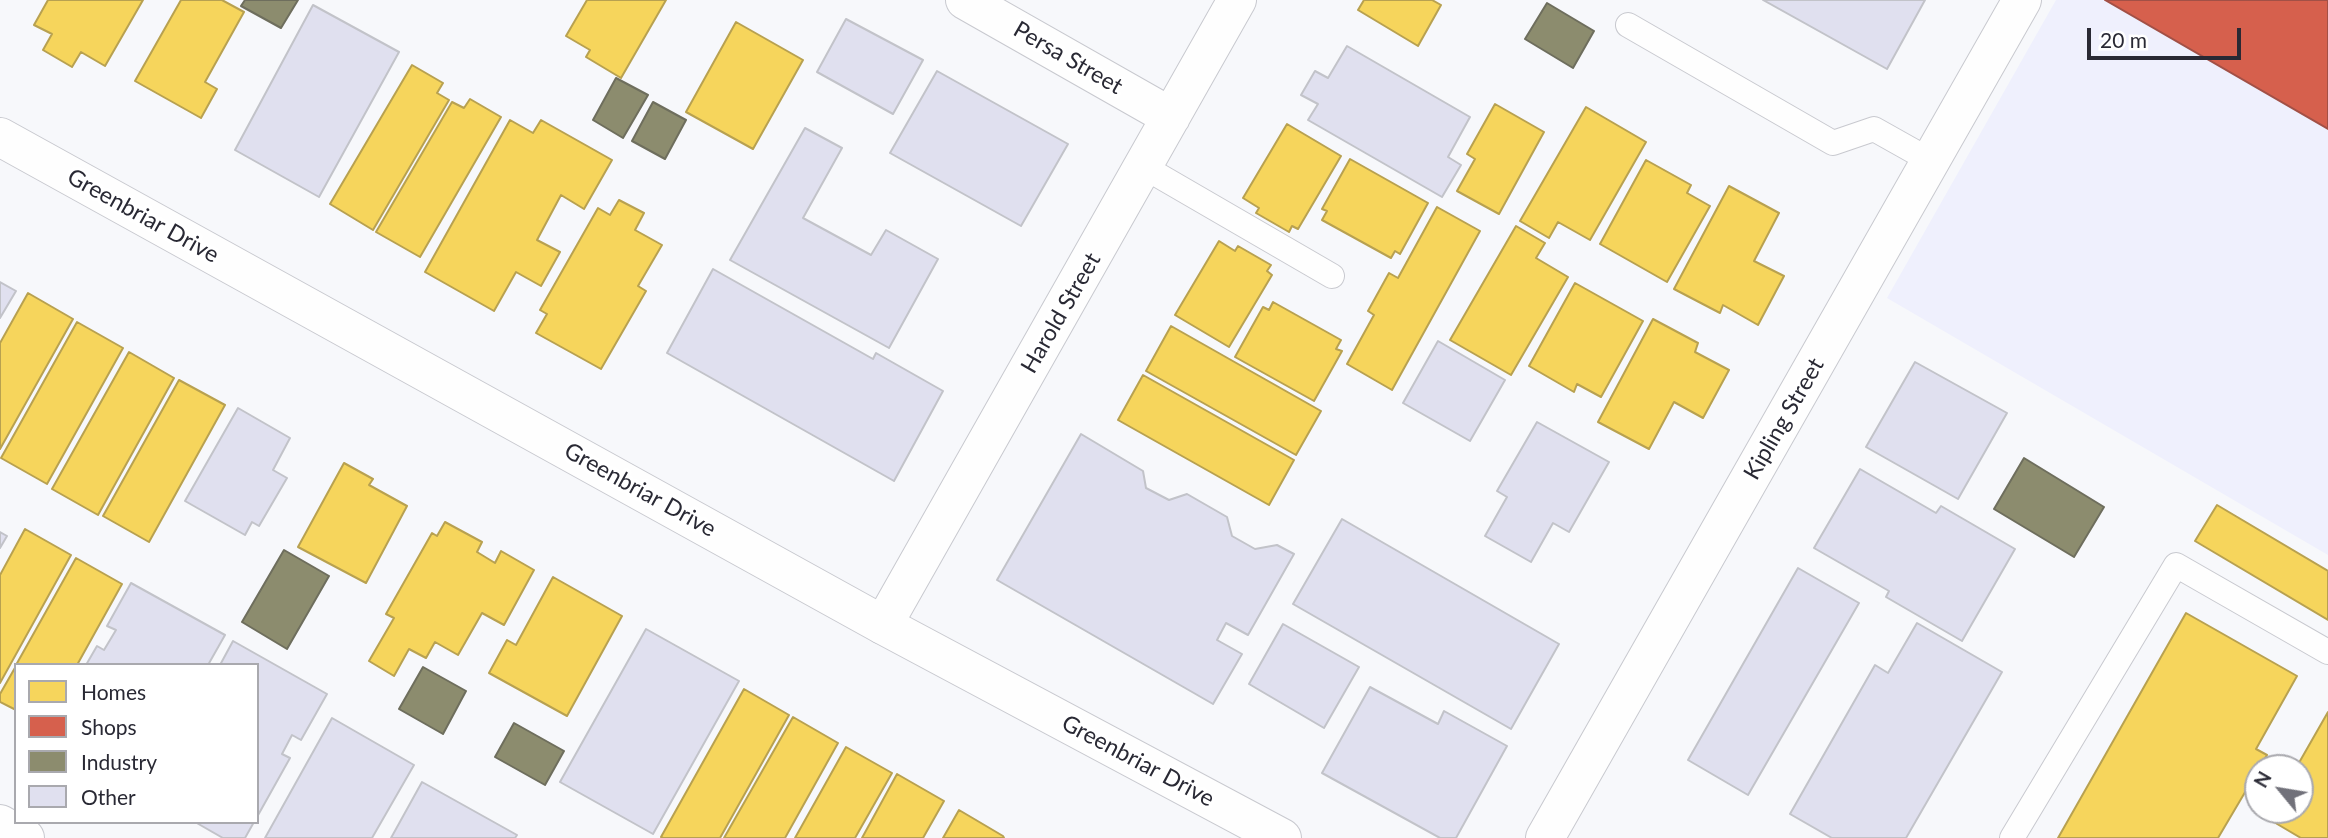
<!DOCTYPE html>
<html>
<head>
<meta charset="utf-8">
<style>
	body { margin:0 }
	#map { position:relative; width:2328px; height:838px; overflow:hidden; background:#f7f8fb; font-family:Lato,sans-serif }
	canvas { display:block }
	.legend { position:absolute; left:14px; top:663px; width:245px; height:161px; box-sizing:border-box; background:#fff; border:2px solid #a9a9ae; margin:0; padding:9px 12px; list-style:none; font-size:21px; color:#292934 }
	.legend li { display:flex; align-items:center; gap:14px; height:35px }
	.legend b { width:35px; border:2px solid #a9a9ae }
	.north { position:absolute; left:2244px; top:754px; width:70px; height:70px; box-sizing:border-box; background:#fff; border:2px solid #a9a9ae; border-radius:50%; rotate:300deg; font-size:19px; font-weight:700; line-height:28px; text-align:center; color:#292934 }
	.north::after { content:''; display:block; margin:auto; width:24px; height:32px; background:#71717a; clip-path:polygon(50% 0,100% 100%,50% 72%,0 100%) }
	.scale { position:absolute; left:2087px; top:28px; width:154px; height:32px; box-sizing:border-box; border:4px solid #292934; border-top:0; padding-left:9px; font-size:21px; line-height:24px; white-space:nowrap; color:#292934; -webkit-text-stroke:5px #fff; paint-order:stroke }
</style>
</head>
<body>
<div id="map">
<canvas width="2328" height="838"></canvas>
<ul class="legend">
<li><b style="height:19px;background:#f6d55c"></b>Homes</li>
<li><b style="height:19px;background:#d6604d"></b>Shops</li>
<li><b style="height:19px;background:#8c8c6e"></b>Industry</li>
<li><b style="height:19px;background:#e0e0ef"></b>Other</li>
</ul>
<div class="north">N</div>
<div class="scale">20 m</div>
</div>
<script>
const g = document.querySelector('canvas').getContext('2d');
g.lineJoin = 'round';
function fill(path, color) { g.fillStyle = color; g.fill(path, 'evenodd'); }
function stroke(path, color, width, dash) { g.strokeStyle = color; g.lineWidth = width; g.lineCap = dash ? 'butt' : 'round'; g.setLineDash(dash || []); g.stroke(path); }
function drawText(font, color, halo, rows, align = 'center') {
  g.font = font + ' Lato,sans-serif'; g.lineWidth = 7; g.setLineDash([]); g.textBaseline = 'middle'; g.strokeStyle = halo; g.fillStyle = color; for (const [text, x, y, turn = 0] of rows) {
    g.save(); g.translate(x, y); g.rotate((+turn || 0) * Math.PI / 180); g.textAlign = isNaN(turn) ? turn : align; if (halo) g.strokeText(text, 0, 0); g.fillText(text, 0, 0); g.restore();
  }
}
const built = new Path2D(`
	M 2056,0 L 2328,0 L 2328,555 L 1887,298 Z`);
const homes = new Path2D(`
	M 48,0 L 143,0 L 105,66 L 81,52 L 72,67 L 43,50 L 52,34 L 34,25 Z
	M 181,0 L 222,0 L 244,12 L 205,82 L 217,89 L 201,118 L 135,81 Z
	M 587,0 L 666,0 L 621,78 L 586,57 L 590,50 L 566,36 Z
	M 1364,0 L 1432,0 L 1441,5 L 1418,46 L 1358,10 Z
	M 736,22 L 803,60 L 753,149 L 686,112 Z
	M 412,65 L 443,83 L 437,93 L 449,100 L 373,230 L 330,204 Z
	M 470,99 L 501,117 L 420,257 L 376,232 L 452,102 L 464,108 Z
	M 1495,104 L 1544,132 L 1499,214 L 1457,191 L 1475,159 L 1467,154 Z
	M 1586,107 L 1646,142 L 1590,240 L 1558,222 L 1549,238 L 1520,221 Z
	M 510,120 L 533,133 L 541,120 L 612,160 L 584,209 L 561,195 L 537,240 L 560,252 L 541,286 L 516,272 L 494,311 L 425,272 Z
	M 1287,124 L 1341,156 L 1298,229 L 1292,226 L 1289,232 L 1256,213 L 1259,208 L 1243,198 Z
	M 1350,159 L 1428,203 L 1400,254 L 1395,251 L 1391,258 L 1322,220 L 1327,211 L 1322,209 Z
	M 1646,160 L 1691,185 L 1687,193 L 1710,206 L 1667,282 L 1600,244 Z
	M 1729,186 L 1779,213 L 1754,261 L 1784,276 L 1758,325 L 1723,305 L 1720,313 L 1674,289 Z
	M 619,200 L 644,213 L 635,230 L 662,245 L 638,286 L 646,291 L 601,369 L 536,333 L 547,314 L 540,310 L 598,208 L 610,215 Z
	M 1437,207 L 1480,231 L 1392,390 L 1347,364 L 1374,315 L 1368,311 L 1389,273 L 1398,278 Z
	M 1516,226 L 1545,243 L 1536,258 L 1568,277 L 1511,375 L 1450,340 Z
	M 1219,241 L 1235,251 L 1238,246 L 1271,265 L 1267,271 L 1272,275 L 1229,347 L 1175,315 Z
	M 1575,283 L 1643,321 L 1601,397 L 1577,384 L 1574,392 L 1529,366 Z
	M 28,293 L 73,319 L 0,449 L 0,343 Z
	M 1273,302 L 1341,340 L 1336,349 L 1342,351 L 1314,401 L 1235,357 L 1263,307 L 1269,310 Z
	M 1653,319 L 1698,343 L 1695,352 L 1729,370 L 1703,418 L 1674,402 L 1649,449 L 1598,422 Z
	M 77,322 L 123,348 L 47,484 L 1,458 Z
	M 1171,326 L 1321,411 L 1296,455 L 1146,371 Z
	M 129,352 L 174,378 L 98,515 L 52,489 Z
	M 1143,375 L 1294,460 L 1269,505 L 1118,420 Z
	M 179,380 L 225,405 L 149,542 L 103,516 Z
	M 344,463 L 373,479 L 369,485 L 407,506 L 366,583 L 298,547 Z
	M 2217,505 L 2328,571 L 2328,620 L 2195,541 Z
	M 445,522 L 482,542 L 477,552 L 495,563 L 501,551 L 534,570 L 504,625 L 482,613 L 458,655 L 435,642 L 426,658 L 409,649 L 394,676 L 369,661 L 394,618 L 386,614 L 432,533 L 437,536 Z
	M 25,529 L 71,555 L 0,683 L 0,575 Z
	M 76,558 L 122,584 L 77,665 L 16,665 Z
	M 553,577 L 622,616 L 567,716 L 489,673 L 507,640 L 516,645 Z
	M 2186,613 L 2297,676 L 2256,749 L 2267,755 L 2218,838 L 2058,838 Z
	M 16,666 L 16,710 L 0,702 L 0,694 Z
	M 744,689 L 789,715 L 720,838 L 663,838 L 661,837 Z
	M 2328,712 L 2328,838 L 2301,838 L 2267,818 L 2272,810 L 2300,810 L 2300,768 L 2296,768 Z
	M 793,717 L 838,743 L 785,838 L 724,838 Z
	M 846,747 L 892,773 L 855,838 L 795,838 Z
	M 897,774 L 944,801 L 923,838 L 862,838 Z
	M 959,810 L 1003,836 L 1004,838 L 943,838 Z`);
const shops = new Path2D(`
	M 2105,0 L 2328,0 L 2328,129 Z`);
const industry = new Path2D(`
	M 245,0 L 298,0 L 281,28 L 241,6 Z
	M 1547,3 L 1594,31 L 1573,68 L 1525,39 Z
	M 616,78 L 648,95 L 623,138 L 593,120 Z
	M 653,102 L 686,120 L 665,159 L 632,141 Z
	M 2024,458 L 2104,507 L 2074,557 L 1994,509 Z
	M 284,550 L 329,576 L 287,649 L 242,622 Z
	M 423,667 L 466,691 L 443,734 L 399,709 Z
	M 514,723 L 564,751 L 545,785 L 495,757 Z`);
const building = new Path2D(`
	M 1763,0 L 1925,0 L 1887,69 Z
	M 313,5 L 399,52 L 319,197 L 235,150 Z
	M 846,19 L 923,60 L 893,114 L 817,72 Z
	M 1347,46 L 1470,117 L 1448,157 L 1461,165 L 1442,197 L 1308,120 L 1318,104 L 1301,95 L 1315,71 L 1328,78 Z
	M 937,71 L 1068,144 L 1021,226 L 890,153 Z
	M 805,128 L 842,148 L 803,218 L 871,255 L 886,230 L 938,259 L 889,348 L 730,260 Z
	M 713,269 L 873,359 L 876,353 L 943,391 L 894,481 L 667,353 Z
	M 0,282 L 16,291 L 0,318 Z
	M 1438,341 L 1505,380 L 1470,441 L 1403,403 Z
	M 1915,362 L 2007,413 L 1958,499 L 1866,447 Z
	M 238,408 L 290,438 L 273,470 L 287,478 L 259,526 L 252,522 L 245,535 L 185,501 Z
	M 1537,422 L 1609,462 L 1569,532 L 1553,523 L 1531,562 L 1485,536 L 1507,497 L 1497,491 Z
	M 1081,434 L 1143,471 L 1146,488 L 1169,500 L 1187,494 L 1227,517 L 1232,536 L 1255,549 L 1277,545 L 1294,554 L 1248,635 L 1226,623 L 1217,640 L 1242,654 L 1213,704 L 997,580 Z
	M 1860,469 L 1936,513 L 1941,506 L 2015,549 L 1962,641 L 1886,597 L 1889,591 L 1814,548 Z
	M 1342,519 L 1559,644 L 1511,729 L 1293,604 Z
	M 0,532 L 7,536 L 0,548 Z
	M 1798,568 L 1859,603 L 1748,795 L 1688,760 Z
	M 131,583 L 225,635 L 208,665 L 86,665 L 97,646 L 104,650 L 116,630 L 107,626 Z
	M 1917,623 L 2002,672 L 1906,838 L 1832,838 L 1790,814 L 1875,665 L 1888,673 Z
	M 1283,624 L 1359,667 L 1324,728 L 1249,684 Z
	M 646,629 L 739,681 L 653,834 L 560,782 Z
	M 233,641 L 327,694 L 301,740 L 292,735 L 282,754 L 290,758 L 257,817 L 257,665 L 220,665 Z
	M 1370,687 L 1438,724 L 1444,711 L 1507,746 L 1456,838 L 1440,838 L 1322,773 Z
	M 332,718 L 414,765 L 372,838 L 265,838 Z
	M 422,782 L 517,835 L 515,838 L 391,838 Z
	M 195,822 L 254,822 L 245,838 L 223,838 Z`);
const service = new Path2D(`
	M 1628,25 L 1833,143 L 1874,129 L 1931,161
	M 1144,167 L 1332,276
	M 2012,838 L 2176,565 L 2328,652`);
const minor = new Path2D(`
	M 965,0 L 1171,117
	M 883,625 L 1237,0
	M 0,824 L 25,838
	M 1545,838 L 2022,0`);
const tertiary = new Path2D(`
	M 0,137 L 883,625 L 1282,838`);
const streetNames = [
	["Persa Street",1068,58,30],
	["Greenbriar Drive",143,216,29],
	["Harold Street",1061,313,-60],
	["Kipling Street",1784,419,-60],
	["Greenbriar Drive",640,490,29],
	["Greenbriar Drive",1138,761,28]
];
fill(built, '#eff0fd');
fill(homes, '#f6d55c');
stroke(homes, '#b8a150', 2);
fill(shops, '#d6604d');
stroke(shops, '#a25046', 2);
fill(industry, '#8c8c6e');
stroke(industry, '#6e6e5d', 2);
fill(building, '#e0e0ef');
stroke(building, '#c2c3c9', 2);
stroke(service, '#c8c9cf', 26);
stroke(minor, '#c8c9cf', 40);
stroke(tertiary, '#c8c9cf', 40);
stroke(service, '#fefefe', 24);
stroke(minor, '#fefefe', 38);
stroke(tertiary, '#fefefe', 38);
drawText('23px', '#292934', '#fff', streetNames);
</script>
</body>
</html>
